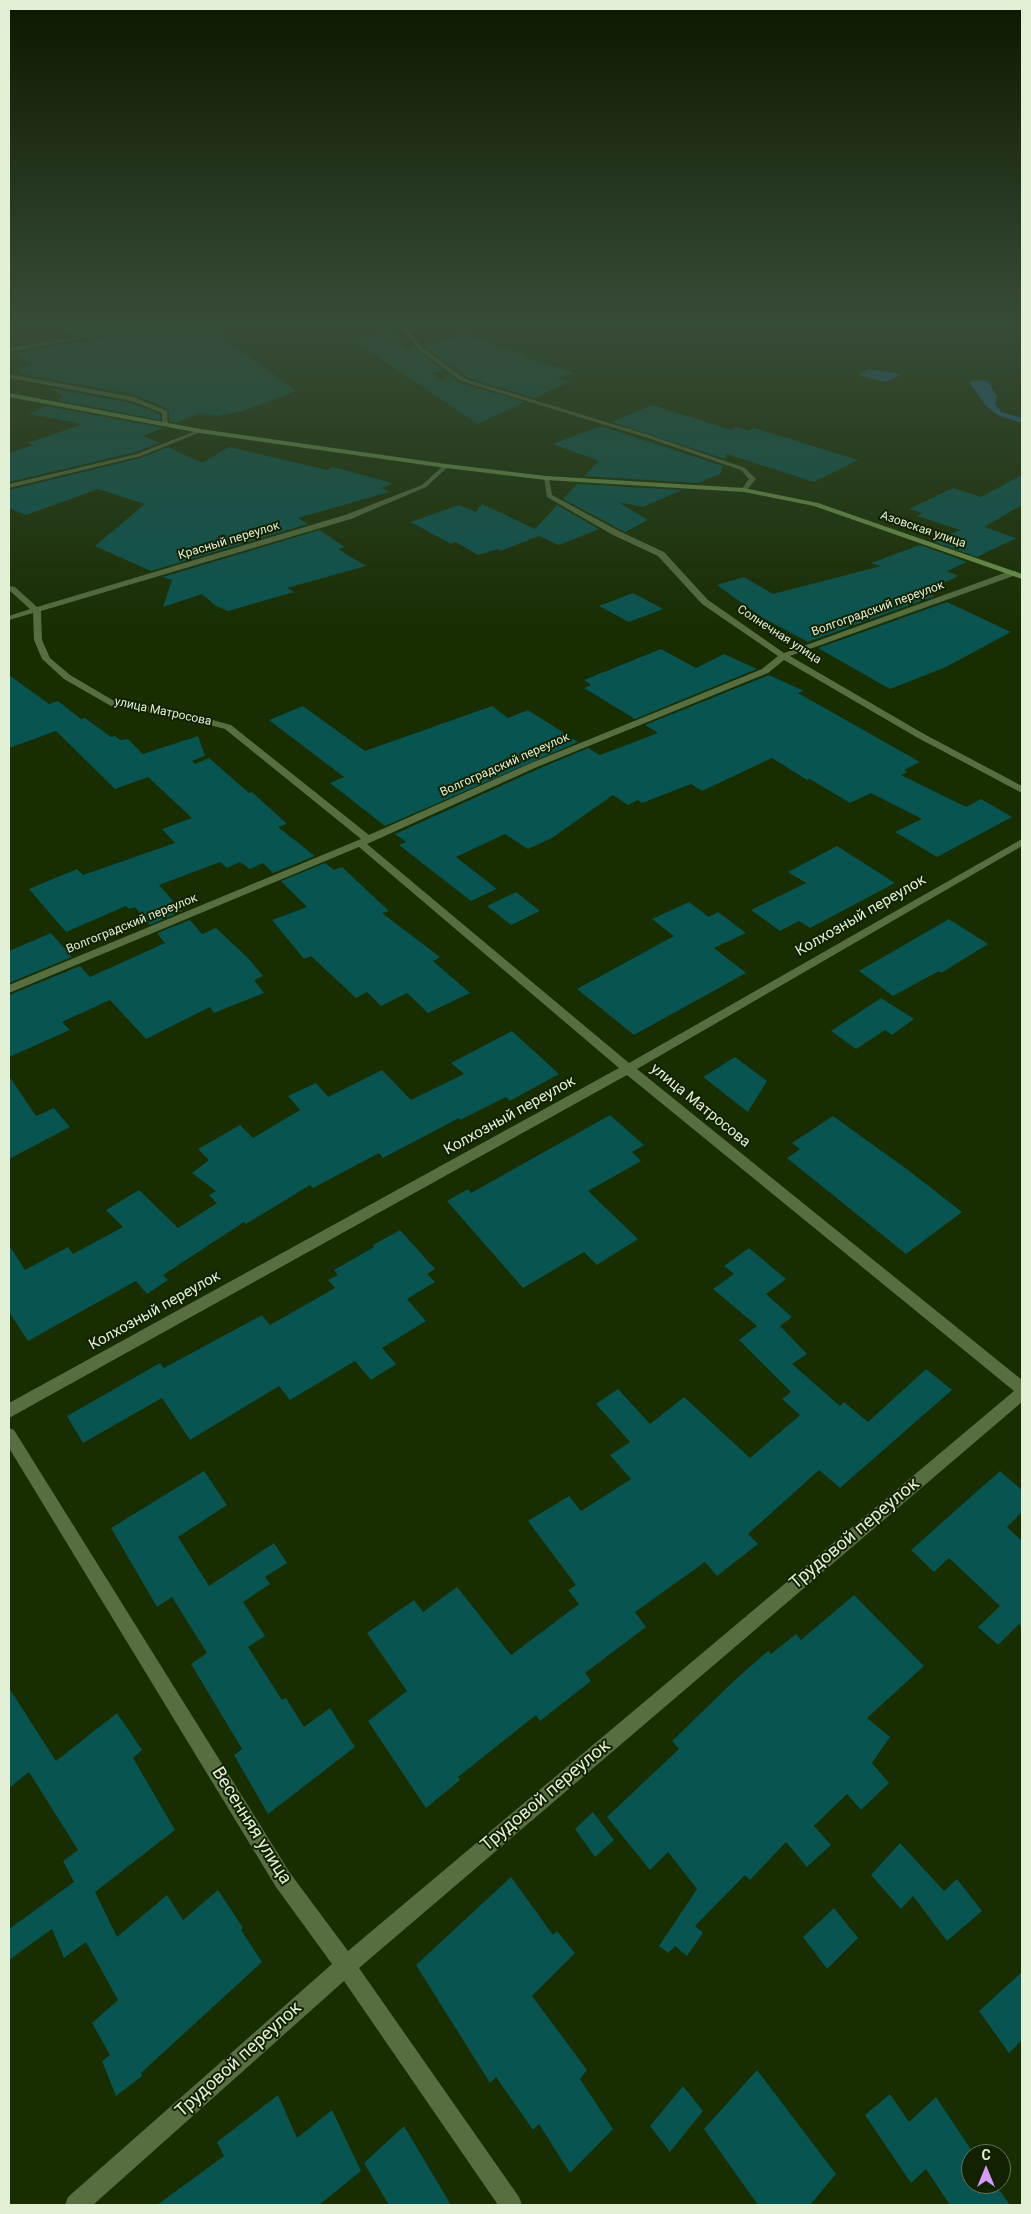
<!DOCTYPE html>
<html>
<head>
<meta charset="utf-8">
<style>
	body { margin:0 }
	#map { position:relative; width:1031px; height:2214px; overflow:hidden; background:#182d00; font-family:Roboto,sans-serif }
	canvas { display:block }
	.frame { position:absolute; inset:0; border:10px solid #e2f0d6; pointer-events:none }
	.north { position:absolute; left:961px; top:2144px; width:50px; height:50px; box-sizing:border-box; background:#122201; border:1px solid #657456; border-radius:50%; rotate:0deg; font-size:14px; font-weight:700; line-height:20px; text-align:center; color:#e2f0d6 }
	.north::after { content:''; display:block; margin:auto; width:18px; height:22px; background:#d59cfb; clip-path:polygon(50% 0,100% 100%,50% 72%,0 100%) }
</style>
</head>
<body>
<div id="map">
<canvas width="1031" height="2214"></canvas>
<div class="frame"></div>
<div class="north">С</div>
</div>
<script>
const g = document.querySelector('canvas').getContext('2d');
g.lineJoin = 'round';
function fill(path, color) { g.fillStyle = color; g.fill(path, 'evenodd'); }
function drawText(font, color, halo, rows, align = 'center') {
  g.font = font + ' Roboto,sans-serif'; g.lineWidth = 4; g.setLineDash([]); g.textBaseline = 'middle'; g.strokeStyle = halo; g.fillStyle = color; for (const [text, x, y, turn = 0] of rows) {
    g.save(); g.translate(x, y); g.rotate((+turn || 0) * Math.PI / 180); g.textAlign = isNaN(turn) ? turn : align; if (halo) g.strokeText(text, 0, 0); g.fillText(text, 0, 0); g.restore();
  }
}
const water = new Path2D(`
	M 868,369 L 901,374 L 886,382 L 858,375 Z
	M 981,380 L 988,381 L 997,397 L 995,404 L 1001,412 L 1022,418 L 1022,423 L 998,415 L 986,406 L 970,383 L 972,381 Z`);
const building = new Path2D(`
	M 61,328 L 120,328 L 72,336 Z
	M 143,328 L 210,328 L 296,391 L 243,411 L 218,416 L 200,413 L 176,423 L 170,421 L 168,409 L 135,395 L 27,375 L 16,369 L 33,365 L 13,353 L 141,330 Z
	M 391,333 L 408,350 L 415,348 L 444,371 L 432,373 L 441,381 L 449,374 L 460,383 L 525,402 L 478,424 L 359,344 L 363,343 L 356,338 Z
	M 466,334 L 525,355 L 522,356 L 574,373 L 557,378 L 569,382 L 534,398 L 466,377 L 424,346 Z
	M 47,387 L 131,403 L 160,414 L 160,420 L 57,400 L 64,397 Z
	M 652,405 L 731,430 L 736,427 L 748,431 L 754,428 L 858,460 L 814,482 L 727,454 L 725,459 L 611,422 Z
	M 46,406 L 163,428 L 143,436 L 159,443 L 136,452 L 9,482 L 9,453 L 33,445 L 28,443 L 83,424 L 29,414 Z
	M 601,426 L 723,466 L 720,474 L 698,483 L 584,476 L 599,461 L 553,444 Z
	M 168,447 L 202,463 L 229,447 L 327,470 L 333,467 L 392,483 L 382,488 L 389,492 L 298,518 L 308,524 L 151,571 L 95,546 L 145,504 L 98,489 L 26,515 L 9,508 L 9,490 L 141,458 Z
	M 1022,475 L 1022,505 L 984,527 L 1016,538 L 977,557 L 932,541 L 960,530 L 917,516 L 922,513 L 909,509 L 953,488 L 981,497 Z
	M 577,484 L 682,490 L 643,507 L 618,502 L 648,520 L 625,532 L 563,499 Z
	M 482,504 L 535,529 L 557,505 L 599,529 L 559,545 L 539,536 L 500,551 L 498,549 L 478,555 L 456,542 L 451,544 L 411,522 L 459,505 L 476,512 Z
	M 319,530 L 345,547 L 338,549 L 366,566 L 287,588 L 294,592 L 228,611 L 216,606 L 202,594 L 163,607 L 172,580 L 163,577 Z
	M 920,545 L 967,562 L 947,571 L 958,576 L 937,586 L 942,588 L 929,594 L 935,596 L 808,642 L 763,618 L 717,585 L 744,577 L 773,594 L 881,566 L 871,563 Z
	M 633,593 L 663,609 L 629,622 L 599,606 Z
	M 947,602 L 1011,632 L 946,667 L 890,689 L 818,648 Z
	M 661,649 L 696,668 L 724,654 L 757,669 L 635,719 L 584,688 L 591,685 L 584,680 Z
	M 9,675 L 49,704 L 58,701 L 81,719 L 85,718 L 111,737 L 115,736 L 120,740 L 128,739 L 143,754 L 198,736 L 205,756 L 192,761 L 195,764 L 209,758 L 249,793 L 252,792 L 287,824 L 278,827 L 315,856 L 273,873 L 263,863 L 250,869 L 240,862 L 227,868 L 220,862 L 159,885 L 182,911 L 150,925 L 135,907 L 129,909 L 126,906 L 66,932 L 29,889 L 77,869 L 83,875 L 175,843 L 162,829 L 192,818 L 148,777 L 115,789 L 56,731 L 9,748 Z
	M 769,675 L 804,691 L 798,693 L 920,762 L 904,770 L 908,772 L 901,775 L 966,807 L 981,799 L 1012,817 L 937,857 L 895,832 L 922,819 L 871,793 L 850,803 L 810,779 L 807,780 L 772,758 L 702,791 L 691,784 L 642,803 L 638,800 L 628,805 L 613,795 L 552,838 L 528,849 L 505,834 L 456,857 L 497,889 L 471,901 L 399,845 L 406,842 L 395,834 L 538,769 L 588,748 L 600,755 L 658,733 L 645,725 Z
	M 303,706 L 365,751 L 492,706 L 508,718 L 528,710 L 578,742 L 385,826 L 330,783 L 344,777 L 269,720 Z
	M 837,846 L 895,883 L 810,928 L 799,921 L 780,931 L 751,910 L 806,883 L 788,872 Z
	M 325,863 L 334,870 L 342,867 L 389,911 L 382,913 L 440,957 L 433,961 L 470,993 L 428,1013 L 407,993 L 381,1006 L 367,992 L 356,998 L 311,956 L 304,959 L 272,920 L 307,907 L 281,881 Z
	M 516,892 L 540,911 L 511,925 L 487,906 Z
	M 689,902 L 709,917 L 718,912 L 746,933 L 714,948 L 746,973 L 634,1035 L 577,989 L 674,936 L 652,919 Z
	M 949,919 L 988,944 L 941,973 L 939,971 L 893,996 L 859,971 Z
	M 190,920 L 202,934 L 216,928 L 248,958 L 263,976 L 254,980 L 264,993 L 214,1013 L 210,1007 L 146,1039 L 110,1000 L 62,1022 L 70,1030 L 9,1057 L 9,995 L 80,966 L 90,977 L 165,943 L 157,933 Z
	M 51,933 L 72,957 L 9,983 L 9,951 Z
	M 881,998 L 914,1019 L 892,1035 L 885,1030 L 856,1049 L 831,1031 Z
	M 512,1031 L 559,1074 L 510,1101 L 506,1097 L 460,1120 L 459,1118 L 383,1158 L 379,1153 L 313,1188 L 310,1185 L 246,1224 L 244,1222 L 163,1275 L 168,1280 L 147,1294 L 136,1281 L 28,1341 L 9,1312 L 9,1245 L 25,1270 L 68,1247 L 73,1254 L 123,1227 L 106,1210 L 139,1190 L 178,1228 L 217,1203 L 209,1195 L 216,1191 L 192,1173 L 209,1160 L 198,1149 L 240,1125 L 253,1138 L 300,1110 L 288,1096 L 316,1083 L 328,1097 L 382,1070 L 411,1100 L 464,1074 L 451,1063 Z
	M 735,1057 L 767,1081 L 748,1112 L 703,1077 Z
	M 9,1076 L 36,1116 L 54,1108 L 70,1127 L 9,1159 Z
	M 610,1115 L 644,1145 L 632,1152 L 641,1161 L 588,1191 L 638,1239 L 597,1265 L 584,1252 L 523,1288 L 447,1201 L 468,1189 L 471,1193 Z
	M 833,1116 L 908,1170 L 962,1212 L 906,1254 L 787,1158 L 800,1149 L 792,1143 Z
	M 400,1230 L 435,1269 L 427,1274 L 435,1282 L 407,1299 L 426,1321 L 382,1348 L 396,1364 L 371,1380 L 355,1361 L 290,1400 L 279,1386 L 190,1440 L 162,1398 L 83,1443 L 67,1416 L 160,1363 L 164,1368 L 262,1315 L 270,1325 L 335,1288 L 328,1280 L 338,1275 L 334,1270 L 374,1247 L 373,1245 Z
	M 749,1248 L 786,1279 L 766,1294 L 792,1317 L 780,1326 L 807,1354 L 792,1364 L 840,1406 L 844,1402 L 868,1422 L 926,1369 L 952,1390 L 840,1488 L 819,1470 L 748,1534 L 758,1544 L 717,1576 L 705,1562 L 635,1612 L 646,1627 L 585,1673 L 591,1681 L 540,1721 L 536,1715 L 458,1777 L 460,1780 L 426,1808 L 368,1721 L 407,1691 L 367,1633 L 414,1600 L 423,1612 L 457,1587 L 511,1655 L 579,1604 L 568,1590 L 576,1585 L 528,1521 L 569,1496 L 581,1511 L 631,1479 L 610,1455 L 630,1442 L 596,1404 L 618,1389 L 650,1424 L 684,1397 L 750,1458 L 800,1415 L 782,1399 L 791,1392 L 739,1340 L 757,1326 L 713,1289 L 734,1274 L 724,1266 Z
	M 204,1471 L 227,1505 L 178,1537 L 209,1586 L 274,1543 L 287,1563 L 265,1577 L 270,1584 L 243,1602 L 265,1636 L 248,1647 L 282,1700 L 286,1698 L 304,1727 L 330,1708 L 355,1747 L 268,1814 L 234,1755 L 242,1749 L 191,1664 L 207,1653 L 172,1597 L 157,1607 L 111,1528 Z
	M 1000,1471 L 1022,1490 L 1022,1512 L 1007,1527 L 1022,1541 L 1022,1627 L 1019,1624 L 998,1645 L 978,1627 L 1000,1606 L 949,1558 L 934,1572 L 911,1550 Z
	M 854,1595 L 924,1666 L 867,1718 L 890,1737 L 872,1763 L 889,1783 L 861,1810 L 847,1794 L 814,1826 L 831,1845 L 807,1867 L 786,1842 L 750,1880 L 745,1875 L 695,1926 L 703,1933 L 687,1956 L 675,1946 L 668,1953 L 659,1946 L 697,1889 L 668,1852 L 650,1870 L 607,1817 L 679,1749 L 672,1741 L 736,1679 L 768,1651 L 771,1654 L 796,1634 L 801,1640 Z
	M 9,1688 L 56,1761 L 117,1713 L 142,1750 L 133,1758 L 175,1830 L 95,1892 L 117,1937 L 167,1895 L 183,1920 L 218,1890 L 243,1928 L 241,1930 L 262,1962 L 141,2073 L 142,2076 L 116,2096 L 102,2061 L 110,2055 L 92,2023 L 118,2000 L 86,1942 L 64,1958 L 52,1929 L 9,1960 L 9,1929 L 74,1882 L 63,1861 L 78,1850 L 29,1772 L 9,1788 Z
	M 593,1812 L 614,1840 L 595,1857 L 575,1829 Z
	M 900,1843 L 944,1891 L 957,1879 L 982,1911 L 947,1941 L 913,1896 L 901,1909 L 871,1875 Z
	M 511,1877 L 553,1935 L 557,1931 L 575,1953 L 532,1996 L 587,2070 L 580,2079 L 613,2129 L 570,2173 L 539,2124 L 533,2130 L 496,2077 L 490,2083 L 416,1965 Z
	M 834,1908 L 858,1938 L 827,1969 L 803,1937 Z
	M 1022,1972 L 1022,2040 L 1009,2053 L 979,2011 Z
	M 757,2070 L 836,2174 L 810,2205 L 758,2205 L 704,2129 Z
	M 683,2086 L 703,2111 L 670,2152 L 650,2126 Z
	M 890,2094 L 909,2122 L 936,2097 L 974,2154 L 971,2154 L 971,2184 L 995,2184 L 1010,2205 L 950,2205 L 926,2169 L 911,2183 L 865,2115 Z
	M 278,2095 L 297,2138 L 332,2110 L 361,2171 L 319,2205 L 157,2205 L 224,2156 L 217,2142 Z
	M 404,2126 L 451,2205 L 389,2205 L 364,2163 Z`);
const street = new Path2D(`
	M 130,328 L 141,328 L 9,352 L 9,348 Z
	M 401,328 L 407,328 L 422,347 L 465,379 L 652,436 L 745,468 L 756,479 L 746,491 L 742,491 L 741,490 L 749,479 L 741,470 L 648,438 L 461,381 L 418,349 Z
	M 9,374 L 134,397 L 167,411 L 168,424 L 165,426 L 162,424 L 162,413 L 132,401 L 9,378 Z
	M 198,430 L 203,431 L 141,456 L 9,488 L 9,484 L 137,454 Z
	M 444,465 L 449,466 L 426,487 L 351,519 L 41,611 L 42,640 L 50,658 L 70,675 L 116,702 L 180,711 L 231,725 L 369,835 L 531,763 L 762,669 L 778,656 L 702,604 L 658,556 L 613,535 L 547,497 L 544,477 L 549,478 L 552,495 L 619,531 L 664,552 L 708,600 L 784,653 L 1010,571 L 1016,571 L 1016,575 L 790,656 L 924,734 L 1022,786 L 1022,793 L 918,738 L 784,660 L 768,673 L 537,767 L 367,844 L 629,1063 L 1022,839 L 1022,846 L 637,1069 L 1022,1380 L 1022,1402 L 359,1968 L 519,2197 L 522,2205 L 498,2205 L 344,1981 L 93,2205 L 65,2205 L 68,2197 L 332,1964 L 276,1887 L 9,1448 L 9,1428 L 14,1430 L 290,1873 L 348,1951 L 1014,1391 L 627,1075 L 9,1418 L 9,1403 L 619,1068 L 359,847 L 9,993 L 9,985 L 361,839 L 225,729 L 179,717 L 111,706 L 64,679 L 42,659 L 34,640 L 33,613 L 9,620 L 9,616 L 30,609 L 9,590 L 9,586 L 15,587 L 37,607 L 345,515 L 422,485 Z`);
const secondary = new Path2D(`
	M 9,393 L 200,429 L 446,464 L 546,476 L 744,488 L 818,503 L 1022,574 L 1022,579 L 814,506 L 744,492 L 546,480 L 446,468 L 200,433 L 9,397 Z`);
const farStreetnames = [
	["Азовская улица",923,530,19],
	["Красный переулок",229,541,-17],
	["Волгоградский переулок",878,609,-20],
	["Солнечная улица",779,635,33],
	["улица Матросова",163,712,12],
	["Волгоградский переулок",505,765,-24],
	["Волгоградский переулок",132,924,-22]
];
const streetNames = [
	["Колхозный переулок",861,916,-30],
	["улица Матросова",700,1106,39],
	["Колхозный переулок",510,1116,-29],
	["Колхозный переулок",155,1311,-29]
];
const nearStreetnames = [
	["Трудовой переулок",855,1534,-40],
	["Трудовой переулок",546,1796,-40],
	["Весенняя улица",251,1826,58],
	["Трудовой переулок",239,2060,-42]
];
fill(water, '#1a67ae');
fill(building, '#085451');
fill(street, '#566e40');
fill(secondary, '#70974a');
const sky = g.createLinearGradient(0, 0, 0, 638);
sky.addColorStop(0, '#0d1900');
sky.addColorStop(0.51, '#374c37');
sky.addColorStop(1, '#374c3700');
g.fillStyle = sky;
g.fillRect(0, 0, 1031, 638);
drawText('12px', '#e2f0d6', '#122201', farStreetnames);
drawText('15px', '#e2f0d6', '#122201', streetNames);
drawText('18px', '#e2f0d6', '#122201', nearStreetnames);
</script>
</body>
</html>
